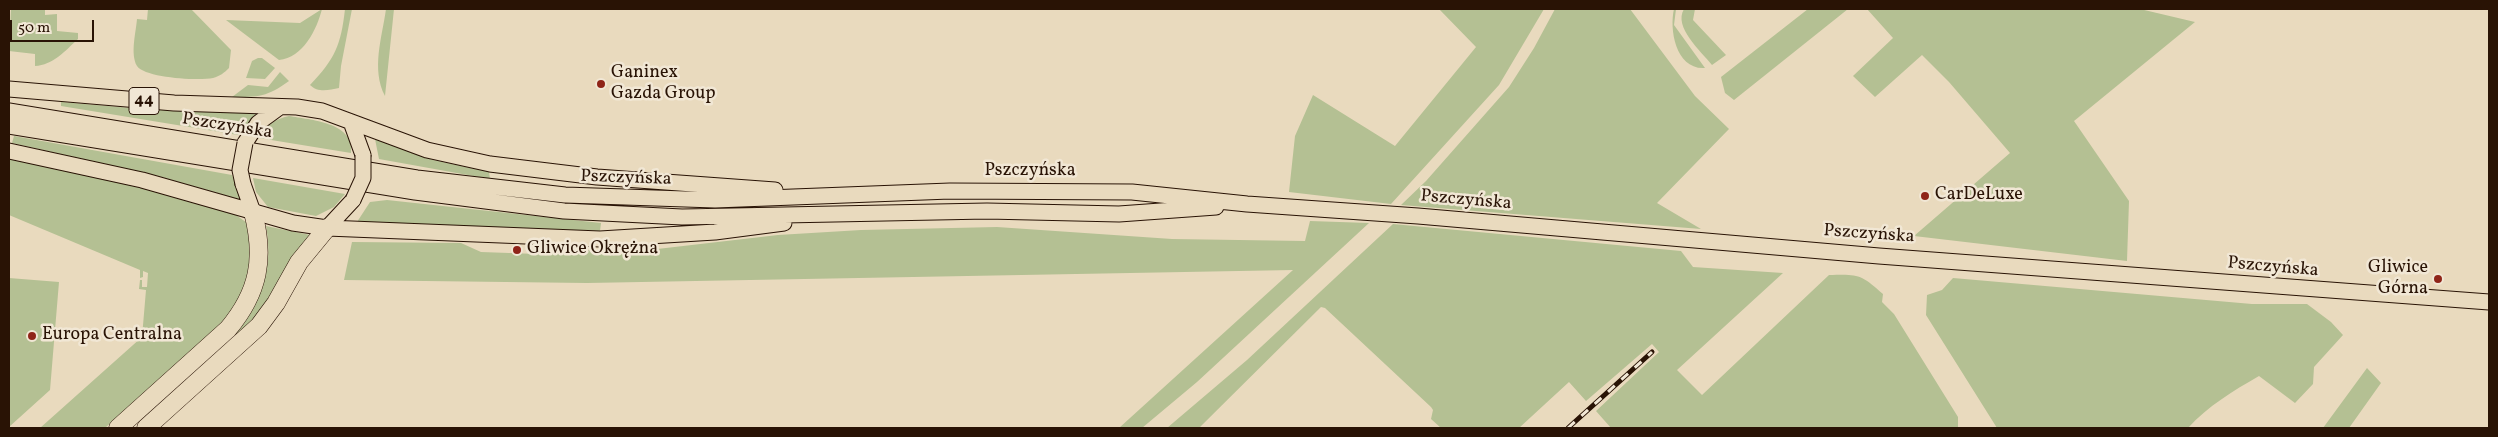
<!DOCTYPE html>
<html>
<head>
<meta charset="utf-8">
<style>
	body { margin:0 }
	#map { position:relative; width:2498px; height:437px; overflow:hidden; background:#e9dabe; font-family:Vollkorn,serif }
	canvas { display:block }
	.frame { position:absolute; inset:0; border:10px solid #291305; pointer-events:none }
	.scale { position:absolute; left:10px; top:20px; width:84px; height:22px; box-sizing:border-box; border:2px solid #291305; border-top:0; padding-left:6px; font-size:15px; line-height:18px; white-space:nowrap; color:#291305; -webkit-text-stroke:4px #f1e7d5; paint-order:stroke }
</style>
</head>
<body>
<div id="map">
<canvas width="2498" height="437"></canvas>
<div class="frame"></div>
<div class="scale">50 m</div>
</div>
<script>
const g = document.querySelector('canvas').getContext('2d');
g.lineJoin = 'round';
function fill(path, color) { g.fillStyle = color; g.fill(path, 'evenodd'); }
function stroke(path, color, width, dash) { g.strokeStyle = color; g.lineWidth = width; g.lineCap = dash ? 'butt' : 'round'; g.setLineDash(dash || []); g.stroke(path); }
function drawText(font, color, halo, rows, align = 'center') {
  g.font = font + ' Vollkorn,serif'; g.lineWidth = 5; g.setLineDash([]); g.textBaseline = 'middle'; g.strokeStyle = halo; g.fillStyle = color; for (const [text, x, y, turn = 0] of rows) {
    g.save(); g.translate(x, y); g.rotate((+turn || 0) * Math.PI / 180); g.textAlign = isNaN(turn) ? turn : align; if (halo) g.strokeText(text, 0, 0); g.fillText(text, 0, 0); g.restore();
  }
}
const green = new Path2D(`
	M 11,9 L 45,9 L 45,15 L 57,14 L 57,31 L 78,33 L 78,39 C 65,51 53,65 35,66 L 35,54 L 9,51 Z
	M 148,9 L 191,9 L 231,50 L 229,68 C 224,73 220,76 213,78 C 199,81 145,78 137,66 C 130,54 136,32 137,19 L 147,20 Z
	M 322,9 C 317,29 303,58 279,60 L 226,20 L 300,23 Z
	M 345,9 L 352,9 L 341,66 L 339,88 C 329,90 318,93 310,85 C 335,59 341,45 345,9 Z
	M 386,9 L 394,9 L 385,96 C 371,69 382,38 386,9 Z
	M 1439,9 L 1544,9 L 1499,85 L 1391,204 L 1289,192 L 1295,136 L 1313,95 L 1395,146 L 1476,47 Z
	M 1555,9 L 1630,9 L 1695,96 L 1729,129 L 1657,203 L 1701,229 L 1401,205 L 1426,181 L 1509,87 L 1534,48 Z
	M 1674,9 L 1676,9 L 1674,25 L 1705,68 C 1676,70 1669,30 1674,9 Z
	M 1684,9 L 1695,9 L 1693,20 L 1726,55 L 1712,65 C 1701,51 1673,27 1684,9 Z
	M 1808,9 L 1848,9 L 1734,100 L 1725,93 L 1721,77 Z
	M 1867,9 L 2140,9 L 2195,22 L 2074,121 L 2129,201 L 2127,261 L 1914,236 L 2010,153 L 1949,82 L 1922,55 L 1875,97 L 1853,76 L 1893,38 Z
	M 258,58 L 262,58 L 275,68 L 265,79 L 246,78 L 252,61 Z
	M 280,72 L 289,81 C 267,97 259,97 232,97 L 248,85 L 268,87 Z
	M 61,102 L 131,108 L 253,112 L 256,114 L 238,135 L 61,106 Z
	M 289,116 C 310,120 355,122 351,153 L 259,138 C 266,125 275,119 289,116 Z
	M 14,136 L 232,175 L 242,200 L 158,176 L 12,143 Z
	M 375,139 L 433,160 L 489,172 L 490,179 L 379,159 Z
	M 9,158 L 138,186 L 236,215 L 250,225 L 254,241 L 247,282 L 235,307 L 216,329 L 105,428 L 40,428 L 142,337 L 146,290 L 139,289 L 140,280 L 142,280 L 142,287 L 147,287 L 148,273 L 143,271 L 143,277 L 140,278 L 140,270 L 9,215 Z
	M 253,178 L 345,194 L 334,207 L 316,216 L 268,207 L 256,192 Z
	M 387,200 L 601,223 L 600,231 L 357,222 L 370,202 Z
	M 1310,221 L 1369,223 L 1197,382 L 1142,428 L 1119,428 L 1293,270 L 587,283 L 344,280 L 352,242 L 461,243 L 481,252 L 537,254 L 559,249 L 640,251 L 778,235 L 861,230 L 997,227 L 1172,239 L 1305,241 Z
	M 1393,224 L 1681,251 L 1693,267 L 1783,273 L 1677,370 L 1702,395 L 1829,275 C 1858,274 1861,274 1883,294 L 1882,302 L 1894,314 L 1958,417 L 1958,428 L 1611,428 L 1596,411 L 1659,352 L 1652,344 L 1586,401 L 1569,382 L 1519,428 L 1441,428 L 1431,419 L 1433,410 L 1431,407 L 1325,308 L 1321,307 L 1199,428 L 1167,428 L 1247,360 Z
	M 266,226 L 310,235 C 294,254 285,276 271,297 C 259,315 242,330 227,345 L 224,342 C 257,307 275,276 266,226 Z
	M 9,278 L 59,282 L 50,390 L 9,427 Z
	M 1953,278 L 2252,304 L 2307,304 L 2331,322 L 2343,335 L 2314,367 L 2313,384 L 2295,403 L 2259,376 C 2233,391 2208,406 2188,428 L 1997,428 L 1926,315 L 1927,295 L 1942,290 Z
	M 2367,368 L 2381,383 L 2349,428 L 2323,428 Z`);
const major = new Path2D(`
	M 9,89 L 174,103 L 297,107 L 322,111 L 427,150 L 490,164 L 597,177 L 775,190
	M 9,111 L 417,178 L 565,195 L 715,200 L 950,191 L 1132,192 L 1247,204 L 1418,216 L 1879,256 L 2489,302
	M 351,122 L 363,155
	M 9,126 L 415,192 L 564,211 L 682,217 L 987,211 L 1119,214 L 1216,207
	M 245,143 L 258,123 L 280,107
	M 9,151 L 142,180 L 293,223 L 327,228 L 600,239 L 715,232 L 784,223
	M 243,184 L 253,212
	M 327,228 L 353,200`);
const highway = new Path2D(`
	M 118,428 L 228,329 C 259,292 265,258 253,212
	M 146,428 L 259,326 L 276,303 L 299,262 L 327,228`);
const rail = new Path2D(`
	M 1568,428 L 1652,352`);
const majorBridge = new Path2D(`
	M 243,184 L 240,170 L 245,143
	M 353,200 L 363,178 L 363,155`);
const markers = [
	[601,84,5,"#8f2418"],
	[1925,196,5,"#8f2418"],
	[517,250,5,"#8f2418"],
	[2438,279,5,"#8f2418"],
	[32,336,5,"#8f2418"]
];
const shields = [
	[144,101,30]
];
const shieldNames = [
	["44",144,101]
];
const poiNames = [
	["Ganinex",611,74],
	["Gazda Group",611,95],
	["CarDeLuxe",1935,196],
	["Gliwice Okrężna",527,250],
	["Gliwice",2428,269,"right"],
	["Górna",2428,290,"right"],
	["Europa Centralna",42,336]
];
const streetNames = [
	["Pszczyńska",227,127,9],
	["Pszczyńska",1030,172],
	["Pszczyńska",626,179,2],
	["Pszczyńska",1466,201,5],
	["Pszczyńska",1869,235,4],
	["Pszczyńska",2273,268,5]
];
fill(green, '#b4c093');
stroke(major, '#291305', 17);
stroke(highway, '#291305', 19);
stroke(major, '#e9dabe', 15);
stroke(highway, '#e9dabe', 18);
stroke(rail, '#291305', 5);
stroke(rail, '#f1e7d5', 3, [9]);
stroke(majorBridge, '#291305', 17, []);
stroke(majorBridge, '#e9dabe', 15);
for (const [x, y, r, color] of markers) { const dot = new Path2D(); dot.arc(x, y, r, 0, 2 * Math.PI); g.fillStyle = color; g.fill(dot); stroke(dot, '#f1e7d5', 2); }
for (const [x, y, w] of shields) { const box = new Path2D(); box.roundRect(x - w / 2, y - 13.5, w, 27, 4); g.fillStyle = '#f1e7d5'; g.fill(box); stroke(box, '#291305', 1); }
drawText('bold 16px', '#291305', null, shieldNames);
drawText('18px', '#291305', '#f1e7d5', poiNames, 'left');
drawText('18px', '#291305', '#f1e7d5', streetNames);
</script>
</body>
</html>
